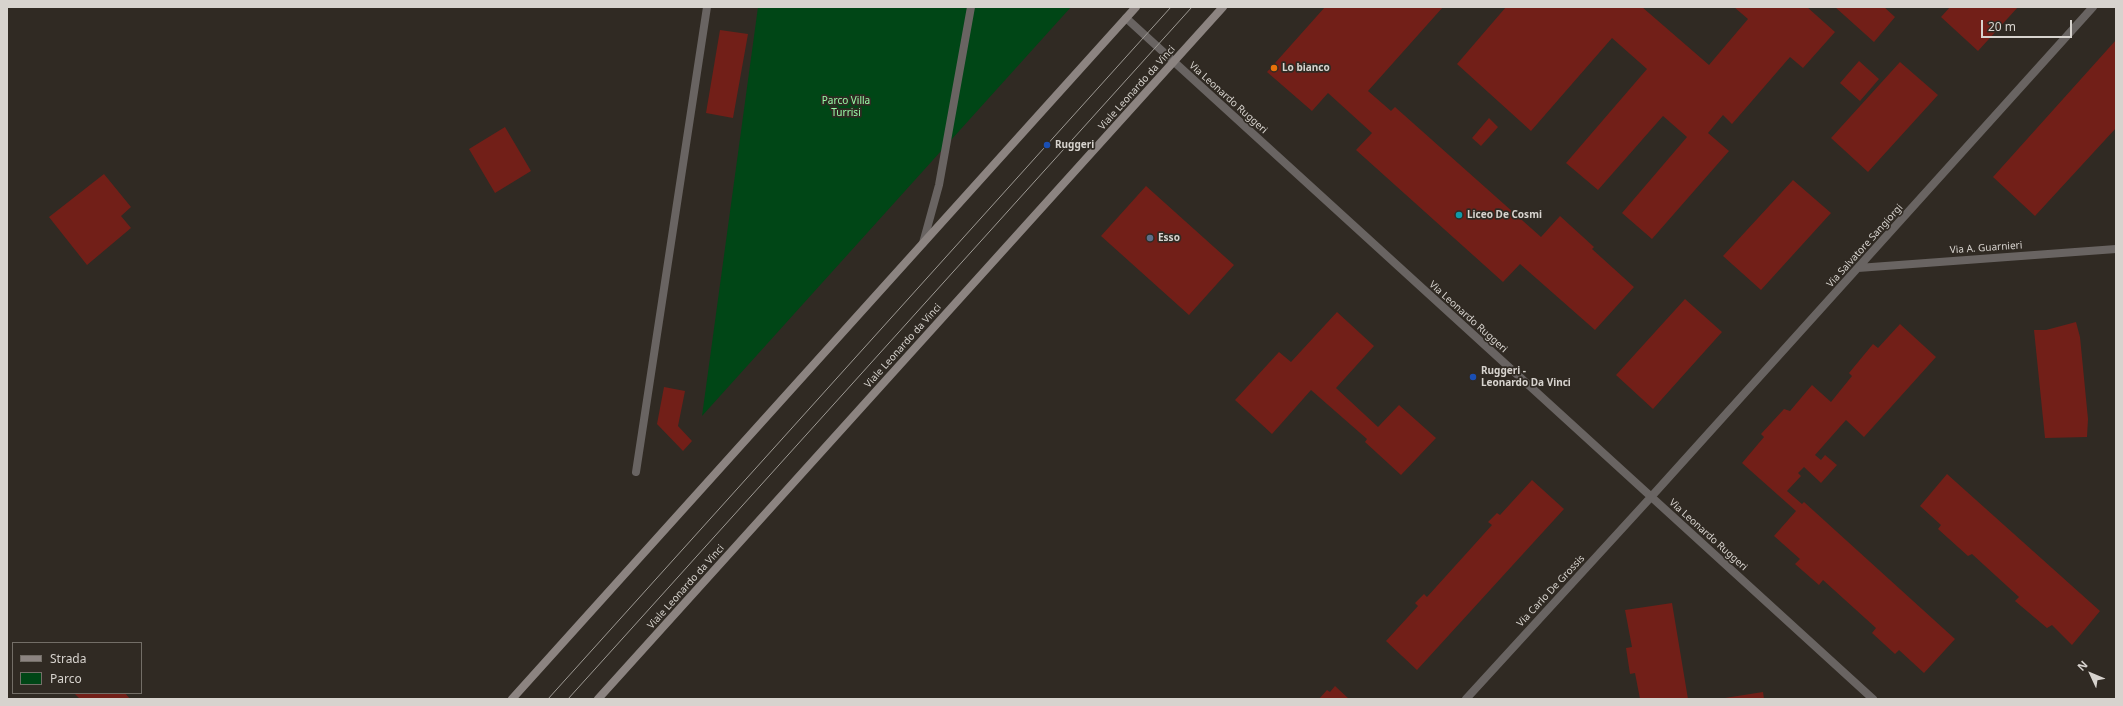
<!DOCTYPE html>
<html>
<head>
<meta charset="utf-8">
<style>
	body { margin:0 }
	#map { position:relative; width:2123px; height:706px; overflow:hidden; background:#302a23; font-family:"Noto Sans",sans-serif }
	canvas { display:block }
	.frame { position:absolute; inset:0; border:8px solid #d7d3ce; pointer-events:none }
	.legend { position:absolute; left:12px; top:642px; width:130px; height:52px; box-sizing:border-box; background:#302a23; border:1px solid #736e67; margin:0; padding:5px 7px; list-style:none; font-size:12px; color:#d7d3ce }
	.legend li { display:flex; align-items:center; gap:8px; height:20px }
	.legend b { width:20px; border:1px solid #736e67 }
	.north { position:absolute; left:2071px; top:654px; width:40px; height:40px; -webkit-text-stroke:3px #302a23; paint-order:stroke; rotate:314deg; font-size:11px; font-weight:700; line-height:16px; text-align:center; color:#d7d3ce }
	.north::after { content:''; display:block; margin:auto; width:14px; height:18px; background:#d7d3ce; clip-path:polygon(50% 0,100% 100%,50% 72%,0 100%) }
	.scale { position:absolute; left:1981px; top:20px; width:91px; height:18px; box-sizing:border-box; border:2px solid #d7d3ce; border-top:0; padding-left:5px; font-size:12px; line-height:14px; white-space:nowrap; color:#d7d3ce; -webkit-text-stroke:3px #302a23; paint-order:stroke }
</style>
</head>
<body>
<div id="map">
<canvas width="2123" height="706"></canvas>
<div class="frame"></div>
<ul class="legend">
<li><b style="height:5px;background:#8c8481"></b>Strada</li>
<li><b style="height:11px;background:#004616"></b>Parco</li>
</ul>
<div class="north">N</div>
<div class="scale">20 m</div>
</div>
<script>
const g = document.querySelector('canvas').getContext('2d');
g.lineJoin = 'round';
function fill(path, color) { g.fillStyle = color; g.fill(path, 'evenodd'); }
function stroke(path, color, width, dash) { g.strokeStyle = color; g.lineWidth = width; g.lineCap = dash ? 'butt' : 'round'; g.setLineDash(dash || []); g.stroke(path); }
function drawText(font, color, halo, rows, align = 'center') {
  g.font = font + ' "Noto Sans",sans-serif'; g.lineWidth = 3.5; g.setLineDash([]); g.textBaseline = 'middle'; g.strokeStyle = halo; g.fillStyle = color; for (const [text, x, y, turn = 0] of rows) {
    g.save(); g.translate(x, y); g.rotate((+turn || 0) * Math.PI / 180); g.textAlign = isNaN(turn) ? turn : align; if (halo) g.strokeText(text, 0, 0); g.fillText(text, 0, 0); g.restore();
  }
}
const green = new Path2D(`
	M 758,7 L 1071,7 L 702,416 Z`);
const building = new Path2D(`
	M 1325,7 L 1443,7 L 1368,91 L 1391,111 L 1395,107 L 1541,237 L 1560,216 L 1594,247 L 1592,249 L 1634,287 L 1595,330 L 1520,264 L 1503,282 L 1356,150 L 1372,133 L 1328,93 L 1312,111 L 1267,72 Z
	M 1506,7 L 1642,7 L 1709,65 L 1748,19 L 1734,7 L 1807,7 L 1835,32 L 1803,68 L 1790,57 L 1732,124 L 1723,115 L 1708,133 L 1729,151 L 1652,239 L 1622,213 L 1687,137 L 1663,116 L 1598,190 L 1566,163 L 1647,69 L 1612,38 L 1531,131 L 1457,64 Z
	M 1835,7 L 1884,7 L 1895,17 L 1874,42 Z
	M 1950,7 L 2018,7 L 1978,51 L 1941,17 Z
	M 720,30 L 748,34 L 733,118 L 706,113 Z
	M 2116,40 L 2116,128 L 2035,216 L 1993,177 Z
	M 1859,61 L 1879,79 L 1860,101 L 1840,83 Z
	M 1900,62 L 1938,95 L 1868,172 L 1831,138 Z
	M 1489,118 L 1498,127 L 1481,146 L 1472,138 Z
	M 505,127 L 531,171 L 495,193 L 469,149 Z
	M 104,174 L 131,207 L 121,216 L 131,228 L 87,265 L 49,217 Z
	M 1793,180 L 1831,213 L 1761,290 L 1723,256 Z
	M 1146,186 L 1234,265 L 1189,315 L 1101,236 Z
	M 1685,299 L 1722,332 L 1653,409 L 1616,375 Z
	M 1337,312 L 1374,346 L 1336,388 L 1378,427 L 1399,405 L 1436,438 L 1401,475 L 1365,442 L 1367,439 L 1311,390 L 1272,434 L 1235,400 L 1279,352 L 1291,362 Z
	M 2076,322 L 2080,337 L 2088,419 L 2087,437 L 2045,438 L 2034,330 L 2046,330 Z
	M 1900,324 L 1936,357 L 1864,437 L 1846,420 L 1815,455 L 1821,460 L 1825,455 L 1837,465 L 1821,483 L 1804,467 L 1798,473 L 1801,476 L 1787,491 L 1802,504 L 1804,502 L 1955,639 L 1924,673 L 1899,650 L 1895,654 L 1872,633 L 1876,628 L 1823,580 L 1819,585 L 1795,564 L 1800,559 L 1774,536 L 1796,511 L 1742,463 L 1764,437 L 1761,434 L 1784,409 L 1790,411 L 1812,385 L 1831,402 L 1852,376 L 1849,373 L 1873,344 L 1878,348 Z
	M 664,387 L 685,391 L 678,426 L 692,441 L 683,451 L 657,424 Z
	M 1947,474 L 2100,611 L 2072,645 L 2052,625 L 2047,628 L 2015,601 L 2019,597 L 1972,554 L 1968,556 L 1938,529 L 1941,525 L 1920,506 Z
	M 1532,480 L 1564,509 L 1417,670 L 1386,641 L 1418,606 L 1415,603 L 1424,594 L 1427,597 L 1492,525 L 1488,522 L 1497,513 L 1500,515 Z
	M 1672,603 L 1688,699 L 1640,699 L 1635,673 L 1630,674 L 1626,648 L 1632,647 L 1625,610 Z
	M 1335,686 L 1349,699 L 1319,699 L 1327,690 L 1330,692 Z
	M 1763,692 L 1764,699 L 1725,699 L 1725,698 Z
	M 74,693 L 125,693 L 130,699 L 80,699 Z`);
const lane = new Path2D(`
	M 923,243 L 939,185 L 971,7`);
const street = new Path2D(`
	M 1126,18 L 1873,699
	M 1858,268 L 2116,249
	M 636,472 L 707,7
	M 1466,699 L 1651,497 L 2093,7`);
const secondary = new Path2D(`
	M 512,699 L 1136,7
	M 598,699 L 1223,7`);
const tram = new Path2D(`
	M 548,699 L 1171,7
	M 568,699 L 1192,7`);
const markers = [
	[1274,68,4,"#e8710a"],
	[1047,145,4,"#1a4fb4"],
	[1459,215,4,"#0f9aa8"],
	[1150,238,4,"#5c6f8a"],
	[1473,377,4,"#1a4fb4"]
];
const poiNames = [
	["Lo bianco",1282,68],
	["Ruggeri",1055,145],
	["Liceo De Cosmi",1467,215],
	["Esso",1158,238],
	["Ruggeri -",1481,371],
	["Leonardo Da Vinci",1481,383]
];
const streetNames = [
	["Viale Leonardo da Vinci",1137,88,-48],
	["Via Leonardo Ruggeri",1228,98,42],
	["Via Salvatore Sangiorgi",1865,246,-48],
	["Via A. Guarnieri",1986,248,-4],
	["Via Leonardo Ruggeri",1468,317,42],
	["Viale Leonardo da Vinci",903,346,-48],
	["Via Leonardo Ruggeri",1708,535,42],
	["Viale Leonardo da Vinci",686,587,-48],
	["Via Carlo De Grossis",1551,591,-47]
];
const parkNames = [
	["Parco Villa",846,101],
	["Turrisi",846,113]
];
fill(green, '#004616');
fill(building, '#721f18');
stroke(lane, '#696462', 8);
stroke(street, '#696462', 8);
stroke(secondary, '#8c8481', 8);
stroke(tram, '#9e9a94', 1);
for (const [x, y, r, color] of markers) { const dot = new Path2D(); dot.arc(x, y, r, 0, 2 * Math.PI); g.fillStyle = color; g.fill(dot); stroke(dot, '#302a23', 1.5); }
drawText('bold 10px', '#d7d3ce', '#302a23', poiNames, 'left');
drawText('10px', '#d7d3ce', '#302a23', streetNames);
drawText('10px', '#98fba7', '#302a23', parkNames);
</script>
</body>
</html>
